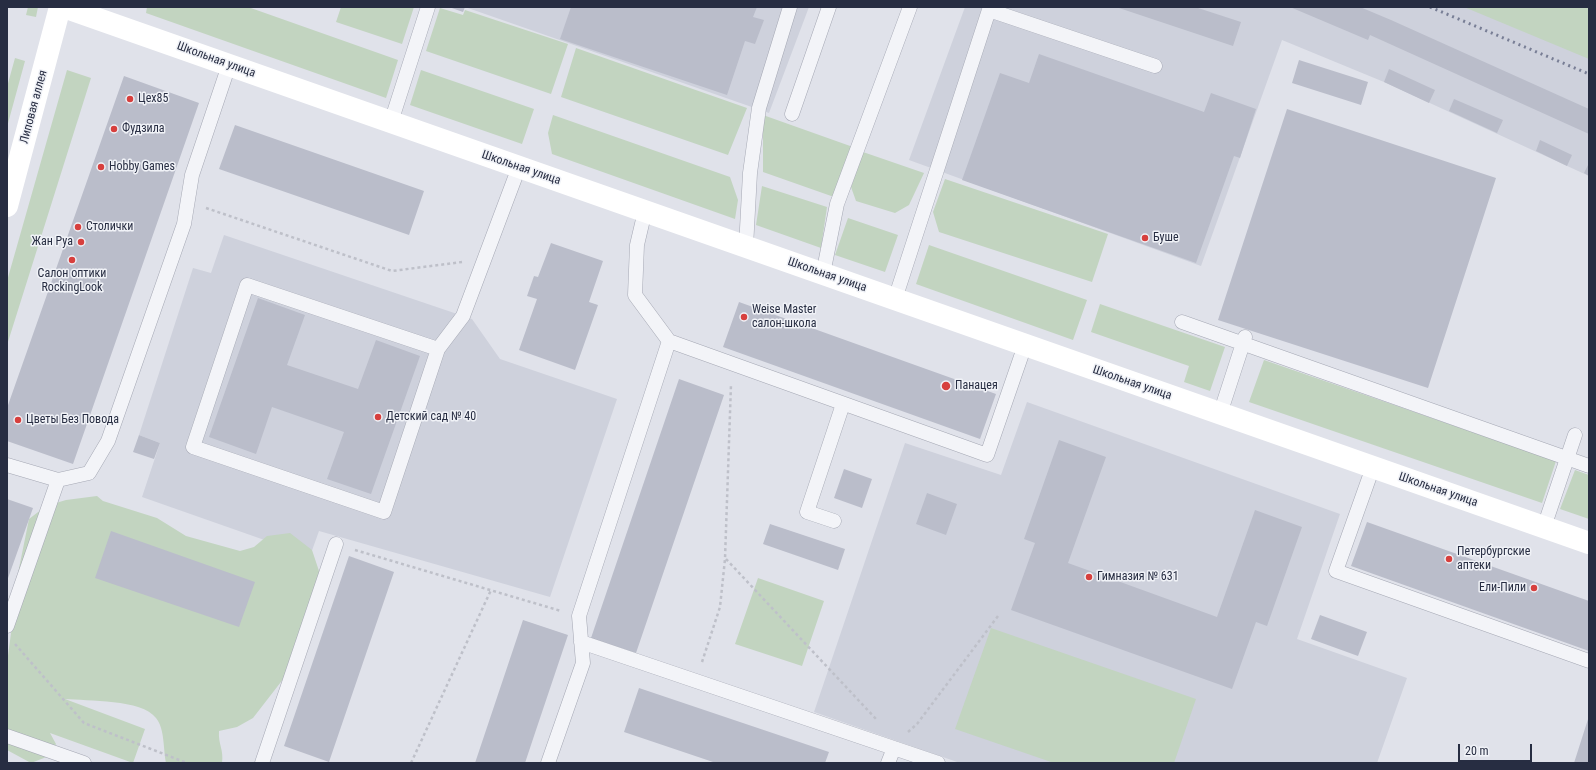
<!DOCTYPE html>
<html>
<head>
<meta charset="utf-8">
<style>
	body { margin:0 }
	#map { position:relative; width:1596px; height:770px; overflow:hidden; background:#e0e2ea; font-family:"Roboto Condensed",sans-serif }
	canvas { display:block }
	.frame { position:absolute; inset:0; border:8px solid #272d42; pointer-events:none }
	.scale { position:absolute; left:1458px; top:744px; width:74px; height:18px; box-sizing:border-box; border:2px solid #272d42; border-top:0; padding-left:5px; font-size:12px; line-height:14px; white-space:nowrap; color:#272d42; -webkit-text-stroke:3px #f0f2f7; paint-order:stroke }
</style>
</head>
<body>
<div id="map">
<canvas width="1596" height="770"></canvas>
<div class="frame"></div>
<div class="scale">20 m</div>
</div>
<script>
const g = document.querySelector('canvas').getContext('2d');
g.lineJoin = 'round';
function fill(path, color) { g.fillStyle = color; g.fill(path, 'evenodd'); }
function stroke(path, color, width, dash) { g.strokeStyle = color; g.lineWidth = width; g.lineCap = dash ? 'butt' : 'round'; g.setLineDash(dash || []); g.stroke(path); }
function drawText(font, color, halo, rows, align = 'center') {
  g.font = font + ' "Roboto Condensed",sans-serif'; g.lineWidth = 3; g.setLineDash([]); g.textBaseline = 'middle'; g.strokeStyle = halo; g.fillStyle = color; for (const [text, x, y, turn = 0] of rows) {
    g.save(); g.translate(x, y); g.rotate((+turn || 0) * Math.PI / 180); g.textAlign = isNaN(turn) ? turn : align; if (halo) g.strokeText(text, 0, 0); g.fillText(text, 0, 0); g.restore();
  }
}
const built = new Path2D(`
	M 465,7 L 809,7 L 769,113 Z
	M 965,7 L 1589,7 L 1589,176 L 1384,82 L 1282,40 L 1201,266 L 909,160 Z
	M 224,235 L 472,319 L 500,359 L 617,399 L 550,597 L 319,531 L 310,556 L 142,497 L 160,443 L 139,435 L 193,268 L 211,273 Z
	M 1027,402 L 1340,514 L 1297,639 L 1407,678 L 1377,763 L 960,763 L 814,712 L 905,443 L 1001,475 Z`);
const green = new Path2D(`
	M 28,7 L 38,7 L 36,17 L 26,15 Z
	M 147,7 L 248,7 L 398,60 L 386,98 L 146,13 Z
	M 341,7 L 414,7 L 402,44 L 336,22 Z
	M 1464,7 L 1589,7 L 1589,59 Z
	M 440,8 L 463,15 L 465,10 L 568,44 L 551,94 L 426,51 Z
	M 576,48 L 747,108 L 728,155 L 561,97 Z
	M 15,58 L 25,61 L 7,127 L 7,87 Z
	M 67,70 L 91,78 L 7,345 L 7,281 Z
	M 421,70 L 534,109 L 522,144 L 410,105 Z
	M 553,115 L 730,177 L 738,200 L 735,219 L 552,154 L 548,133 Z
	M 763,115 L 853,147 L 834,197 L 763,172 Z
	M 863,152 L 924,173 L 909,205 L 895,213 L 856,201 L 851,187 Z
	M 945,179 L 1108,234 L 1092,282 L 939,232 L 933,212 Z
	M 762,186 L 827,207 L 821,248 L 756,225 Z
	M 848,218 L 898,235 L 885,272 L 835,255 Z
	M 929,245 L 1087,300 L 1073,340 L 916,284 Z
	M 1100,304 L 1225,347 L 1210,391 L 1184,382 L 1189,366 L 1091,332 Z
	M 1264,360 L 1556,461 L 1542,503 L 1249,402 Z
	M 1575,470 L 1589,475 L 1589,519 L 1560,509 Z
	M 97,496 L 103,501 L 157,518 L 186,536 L 240,551 L 254,547 L 267,536 L 290,533 L 312,550 L 323,583 L 284,678 L 253,718 L 237,727 L 219,731 C 218,744 224,750 222,763 L 166,763 C 163,749 165,729 156,718 C 142,699 87,701 65,699 L 145,729 L 133,763 L 50,733 L 56,744 L 49,756 L 31,763 L 7,750 L 7,663 L 14,611 L 14,593 L 29,519 L 46,506 L 66,500 Z
	M 758,578 L 824,601 L 802,666 L 735,644 Z
	M 991,628 L 1196,699 L 1174,763 L 1054,763 L 955,729 Z`);
const building = new Path2D(`
	M 449,7 L 465,7 L 463,12 Z
	M 571,7 L 757,7 L 753,17 L 764,20 L 755,44 L 745,41 L 727,95 L 560,39 Z
	M 1116,7 L 1195,7 L 1241,22 L 1233,46 Z
	M 1290,7 L 1360,7 L 1391,20 L 1589,109 L 1589,134 L 1370,35 L 1368,40 Z
	M 1039,54 L 1204,112 L 1211,93 L 1256,109 L 1240,158 L 1234,156 L 1196,263 L 962,180 L 1000,73 L 1029,83 Z
	M 1299,60 L 1368,82 L 1361,105 L 1292,83 Z
	M 1389,69 L 1435,90 L 1429,103 L 1384,82 Z
	M 124,76 L 199,103 L 73,464 L 7,441 L 7,408 Z
	M 1454,99 L 1503,120 L 1497,133 L 1449,111 Z
	M 1287,109 L 1496,178 L 1428,388 L 1218,320 Z
	M 235,125 L 424,191 L 409,235 L 219,169 Z
	M 1540,140 L 1572,155 L 1567,166 L 1536,151 Z
	M 1589,163 L 1589,176 L 1584,173 Z
	M 551,243 L 603,261 L 589,302 L 598,305 L 575,370 L 519,350 L 537,299 L 527,296 L 534,276 L 538,277 Z
	M 258,298 L 305,315 L 287,365 L 358,389 L 376,340 L 420,356 L 371,494 L 327,479 L 344,432 L 272,407 L 256,454 L 209,437 Z
	M 739,302 L 996,394 L 980,439 L 723,347 Z
	M 679,379 L 724,395 L 636,653 L 591,638 Z
	M 139,435 L 160,443 L 154,459 L 133,452 Z
	M 1059,440 L 1106,457 L 1068,563 L 1217,617 L 1255,510 L 1302,527 L 1267,626 L 1256,622 L 1232,689 L 1011,610 L 1035,543 L 1024,539 Z
	M 844,469 L 872,479 L 862,508 L 834,498 Z
	M 927,493 L 957,504 L 946,535 L 916,524 Z
	M 7,499 L 33,508 L 7,581 Z
	M 1367,522 L 1589,601 L 1589,651 L 1351,566 Z
	M 770,524 L 845,549 L 838,570 L 763,544 Z
	M 111,531 L 255,582 L 239,627 L 95,578 Z
	M 349,556 L 394,572 L 329,762 L 284,746 Z
	M 1320,615 L 1367,632 L 1358,656 L 1311,639 Z
	M 523,620 L 568,635 L 536,730 L 525,763 L 475,763 Z
	M 639,688 L 829,752 L 825,763 L 716,763 L 624,732 Z
	M 1589,716 L 1589,763 L 1574,763 Z`);
const path = new Path2D(`
	M 206,208 L 392,271 L 462,262
	M 355,550 L 561,611
	M 726,559 L 877,720
	M 15,644 L 84,723 L 187,763
	M 702,662 L 720,607 L 725,559 L 731,384
	M 908,732 L 917,724 L 998,616
	M 411,763 L 491,590`);
const lane = new Path2D(`
	M 792,114 L 829,7
	M 391,122 L 428,7
	M 746,247 L 750,173 L 759,108 L 790,7
	M 823,274 L 837,204 L 910,7
	M 895,299 L 989,10 L 1155,66
	M 1182,322 L 1589,466
	M 669,341 L 987,455 L 1025,345
	M 438,349 L 247,285 L 193,447 L 384,512 L 438,349 L 463,316 L 519,167
	M 1220,414 L 1245,337
	M 7,465 L 58,480 L 7,626
	M 1373,467 L 1336,571 L 1589,661
	M 58,480 L 89,473 L 108,441 L 184,224 L 192,175 L 229,65
	M 834,521 L 807,512 L 843,404
	M 1544,527 L 1575,435
	M 581,642 L 938,763
	M 7,736 L 84,763
	M 262,763 L 336,544
	M 548,763 L 583,663 L 579,616 L 669,341 L 635,295 L 637,245 L 645,211
	M 888,763 L 894,748`);
const secondary = new Path2D(`
	M 64,7 L 1589,543
	M 7,206 L 60,7`);
const rail = new Path2D(`
	M 1430,7 L 1589,74`);
const markers = [
	[130,99,4,"#d73f3d"],
	[114,129,4,"#d73f3d"],
	[101,167,4,"#d73f3d"],
	[78,227,4,"#d73f3d"],
	[1145,238,4,"#d73f3d"],
	[81,242,4,"#d73f3d"],
	[72,260,4,"#d73f3d"],
	[744,317,4,"#d73f3d"],
	[946,386,5,"#d73f3d"],
	[378,417,4,"#d73f3d"],
	[18,420,4,"#d73f3d"],
	[1449,559,4,"#d73f3d"],
	[1089,577,4,"#d73f3d"],
	[1534,588,4,"#d73f3d"]
];
const streetNames = [
	["Школьная улица",216,60,20],
	["Липовая аллея",34,107,-75],
	["Школьная улица",521,168,19],
	["Школьная улица",827,275,19],
	["Школьная улица",1132,383,19],
	["Школьная улица",1438,490,19]
];
const poiNames = [
	["Цех85",138,99],
	["Фудзила",122,129],
	["Hobby Games",109,167],
	["Столички",86,227],
	["Буше",1153,238],
	["Жан Руа",73,242,"right"],
	["Салон оптики",72,274,"center"],
	["RockingLook",72,288,"center"],
	["Weise Master",752,310],
	["салон-школа",752,324],
	["Панацея",955,386],
	["Детский сад № 40",386,417],
	["Цветы Без Повода",26,420],
	["Петербургские",1457,552],
	["аптеки",1457,566],
	["Гимназия № 631",1097,577],
	["Ели-Пили",1526,588,"right"]
];
fill(built, '#ced1dc');
fill(green, '#c2d4c0');
fill(building, '#babdca');
stroke(lane, '#a5a8b4', 15);
stroke(path, '#bec0c9', 2.5, [3, 3]);
stroke(lane, '#f3f4f8', 14);
stroke(secondary, '#fff', 22);
stroke(rail, '#787e95', 3, [2, 4]);
for (const [x, y, r, color] of markers) { const dot = new Path2D(); dot.arc(x, y, r, 0, 2 * Math.PI); g.fillStyle = color; g.fill(dot); stroke(dot, '#f0f2f7', 1.5); }
drawText('12px', '#272d42', '#f0f2f7', streetNames);
drawText('12px', '#272d42', '#f0f2f7', poiNames, 'left');
</script>
</body>
</html>
